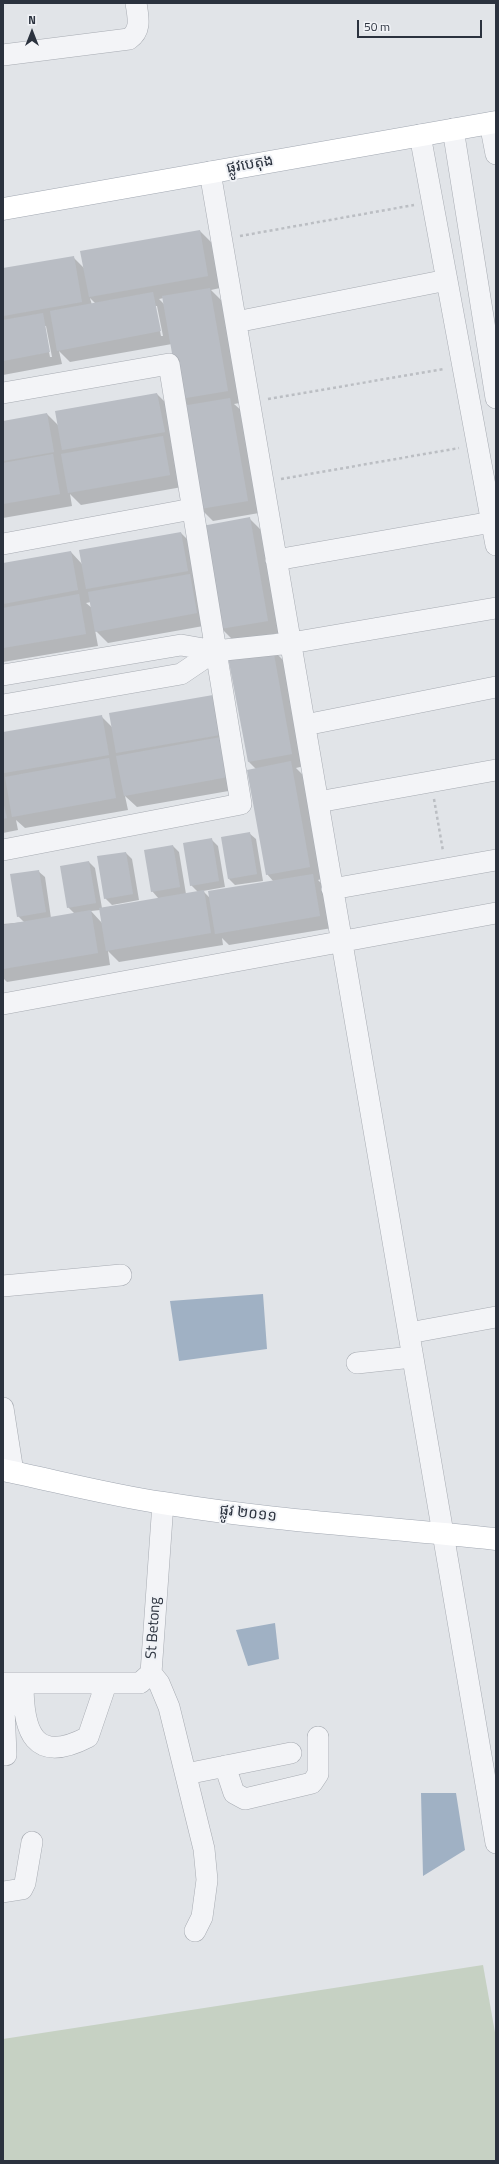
<!DOCTYPE html>
<html>
<head>
<meta charset="utf-8">
<style>
	body { margin:0 }
	#map { position:relative; width:499px; height:2164px; overflow:hidden; background:#e1e4e8; font-family:"Titillium Web",sans-serif }
	canvas { display:block }
	.frame { position:absolute; inset:0; border:4px solid #2b323e; pointer-events:none }
	.north { position:absolute; left:12px; top:12px; width:40px; height:40px; -webkit-text-stroke:3px #f0f2f6; paint-order:stroke; rotate:0deg; font-size:11px; font-weight:700; line-height:16px; text-align:center; color:#2b323e }
	.north::after { content:''; display:block; margin:auto; width:14px; height:18px; background:#2b323e; clip-path:polygon(50% 0,100% 100%,50% 72%,0 100%) }
	.scale { position:absolute; left:357px; top:20px; width:125px; height:18px; box-sizing:border-box; border:2px solid #2b323e; border-top:0; padding-left:5px; font-size:12px; line-height:14px; white-space:nowrap; color:#2b323e; -webkit-text-stroke:3px #f0f2f6; paint-order:stroke }
</style>
</head>
<body>
<div id="map">
<canvas width="499" height="2164"></canvas>
<div class="frame"></div>
<div class="north">N</div>
<div class="scale">50 m</div>
</div>
<script>
const g = document.querySelector('canvas').getContext('2d');
g.lineJoin = 'round';
function fill(path, color) { g.fillStyle = color; g.fill(path, 'evenodd'); }
function stroke(path, color, width, dash) { g.strokeStyle = color; g.lineWidth = width; g.lineCap = dash ? 'butt' : 'round'; g.setLineDash(dash || []); g.stroke(path); }
function drawText(font, color, halo, rows, align = 'center') {
  g.font = font + ' "Titillium Web","Noto Sans Khmer",sans-serif'; g.lineWidth = 4; g.setLineDash([]); g.textBaseline = 'middle'; g.strokeStyle = halo; g.fillStyle = color; for (const [text, x, y, turn = 0] of rows) {
    g.save(); g.translate(x, y); g.rotate((+turn || 0) * Math.PI / 180); g.textAlign = isNaN(turn) ? turn : align; if (halo) g.strokeText(text, 0, 0); g.fillText(text, 0, 0); g.restore();
  }
}
const green = new Path2D(`
	M 483,1965 L 496,2038 L 496,2161 L 3,2161 L 3,2039 Z`);
const water = new Path2D(`
	M 263,1294 L 267,1349 L 179,1361 L 170,1301 Z
	M 275,1623 L 279,1659 L 248,1666 L 236,1630 Z
	M 421,1793 L 456,1793 L 465,1850 L 423,1876 Z`);
const shadow = new Path2D(`
	M 200,231 L 212,243 L 220,288 L 211,290 L 222,301 L 240,403 L 234,404 L 242,411 L 259,513 L 213,521 L 201,509 L 188,406 L 181,399 L 172,344 L 70,362 L 59,351 L 62,364 L 3,375 L 3,269 L 73,257 L 84,268 ZM 90,298 L 96,304 L 92,305 ZM 164,298 L 165,305 L 159,299 ZM 155,306 L 157,306 L 163,336 L 161,336 ZM 44,326 L 46,326 L 52,357 L 50,357 Z
	M 157,394 L 169,406 L 176,444 L 171,445 L 175,449 L 182,487 L 81,505 L 70,494 L 72,506 L 3,518 L 3,422 L 47,414 L 59,426 L 56,412 Z
	M 250,519 L 262,531 L 280,633 L 233,640 L 221,628 Z
	M 181,533 L 193,545 L 209,625 L 108,643 L 95,630 L 98,646 L 3,662 L 3,564 L 71,552 L 82,564 ZM 91,602 L 92,608 L 86,603 Z
	M 273,650 L 285,662 L 304,766 L 296,768 L 303,775 L 322,879 L 318,880 L 325,887 L 332,928 L 229,945 L 222,938 L 223,945 L 119,962 L 108,951 L 110,965 L 7,982 L 3,978 L 3,924 L 24,922 L 18,916 L 38,871 L 45,877 L 51,918 L 75,914 L 68,907 L 89,862 L 95,868 L 102,908 L 159,899 L 152,891 L 173,846 L 179,852 L 186,894 L 198,892 L 191,885 L 211,839 L 218,846 L 225,887 L 203,891 L 210,898 L 273,881 L 267,874 L 256,769 L 249,762 ZM 100,910 L 102,923 L 91,911 Z
	M 213,696 L 240,789 L 137,807 L 125,796 L 128,810 L 25,828 L 16,820 L 18,830 L 3,833 L 3,733 L 101,716 L 112,727 Z
	M 249,833 L 256,839 L 263,881 L 235,885 L 229,879 Z
	M 126,853 L 132,859 L 139,900 L 112,905 L 105,898 Z`);
const building = new Path2D(`
	M 200,230 L 208,276 L 89,297 L 80,251 Z
	M 74,256 L 82,302 L 3,316 L 3,268 Z
	M 210,288 L 228,391 L 180,399 L 162,296 Z
	M 153,292 L 161,331 L 57,351 L 50,311 Z
	M 43,313 L 50,352 L 3,361 L 3,320 Z
	M 157,393 L 165,432 L 62,450 L 55,411 Z
	M 230,398 L 248,501 L 200,509 L 182,406 Z
	M 47,413 L 54,452 L 3,461 L 3,421 Z
	M 163,436 L 170,475 L 68,493 L 61,454 Z
	M 53,454 L 60,494 L 3,504 L 3,463 Z
	M 250,517 L 268,621 L 220,629 L 202,526 Z
	M 181,532 L 188,571 L 86,589 L 79,550 Z
	M 71,551 L 78,590 L 3,604 L 3,563 Z
	M 190,574 L 197,613 L 95,632 L 88,592 Z
	M 79,594 L 86,634 L 3,648 L 3,608 Z
	M 273,649 L 292,754 L 248,762 L 228,657 Z
	M 213,695 L 220,735 L 116,753 L 109,713 Z
	M 102,715 L 109,755 L 4,773 L 3,732 Z
	M 221,737 L 228,777 L 124,796 L 116,756 Z
	M 109,758 L 116,798 L 12,817 L 5,777 Z
	M 291,761 L 310,867 L 266,875 L 247,770 Z
	M 3,802 L 7,818 L 3,819 Z
	M 250,832 L 257,874 L 228,879 L 221,837 Z
	M 212,838 L 219,881 L 190,886 L 183,843 Z
	M 173,845 L 180,887 L 151,892 L 144,850 Z
	M 126,852 L 133,894 L 104,899 L 97,856 Z
	M 89,861 L 96,903 L 67,908 L 60,866 Z
	M 39,870 L 46,912 L 17,917 L 10,874 Z
	M 313,874 L 320,916 L 215,934 L 208,891 Z
	M 204,890 L 211,933 L 106,951 L 99,908 Z
	M 91,910 L 98,953 L 3,969 L 3,925 Z`);
const path = new Path2D(`
	M 240,236 L 414,205
	M 268,399 L 444,369
	M 281,479 L 459,448
	M 434,799 L 443,851`);
const minor = new Path2D(`
	M 3,55 L 129,39 C 142,30 138,17 136,3
	M 490,123 L 496,154
	M 453,129 L 496,398
	M 420,135 L 496,545
	M 210,172 L 496,1843
	M 236,322 L 447,280
	M 3,393 L 169,364 L 241,804 L 3,850
	M 3,544 L 192,509
	M 276,560 L 492,522
	M 3,675 L 181,645 L 215,651 L 291,643 L 496,608
	M 3,705 L 181,674 L 215,651
	M 305,725 L 496,687
	M 318,802 L 496,770
	M 332,889 L 496,860
	M 3,1004 L 496,913
	M 3,1286 L 121,1275
	M 409,1333 L 496,1317
	M 357,1363 L 412,1357
	M 3,1408 L 13,1472
	M 151,1673 L 159,1683 L 169,1707 L 204,1849 L 207,1880 L 202,1917 L 195,1931
	M 3,1683 L 140,1683 L 151,1673 L 163,1503
	M 3,1683 L 6,1755
	M 23,1683 C 23,1732 34,1765 88,1737 L 106,1684
	M 225,1766 L 234,1793 L 245,1799 L 312,1783 L 318,1774 L 318,1737
	M 186,1774 L 291,1753
	M 3,1892 L 22,1889 L 25,1883 L 32,1842`);
const major = new Path2D(`
	M 3,209 L 496,122
	M 3,1470 C 56,1481 109,1495 163,1503 C 273,1521 385,1527 496,1539`);
const streetNames = [
	["ផ្លូវបេតុង",250,165,-10],
	["ផ្លូវ ២០១១",248,1514,7],
	["St Betong",154,1628,-86]
];
fill(green, '#c6d1c3');
fill(water, '#a0b1c4');
fill(shadow, '#0003');
fill(building, '#b9bdc4');
stroke(minor, '#a7abb2', 22);
stroke(major, '#a2a8b2', 23);
stroke(path, '#bbbec3', 2.5, [3, 3]);
stroke(minor, '#f3f4f7', 21);
stroke(major, '#fff', 22);
drawText('15px', '#2b323e', '#f0f2f6', streetNames);
</script>
</body>
</html>
